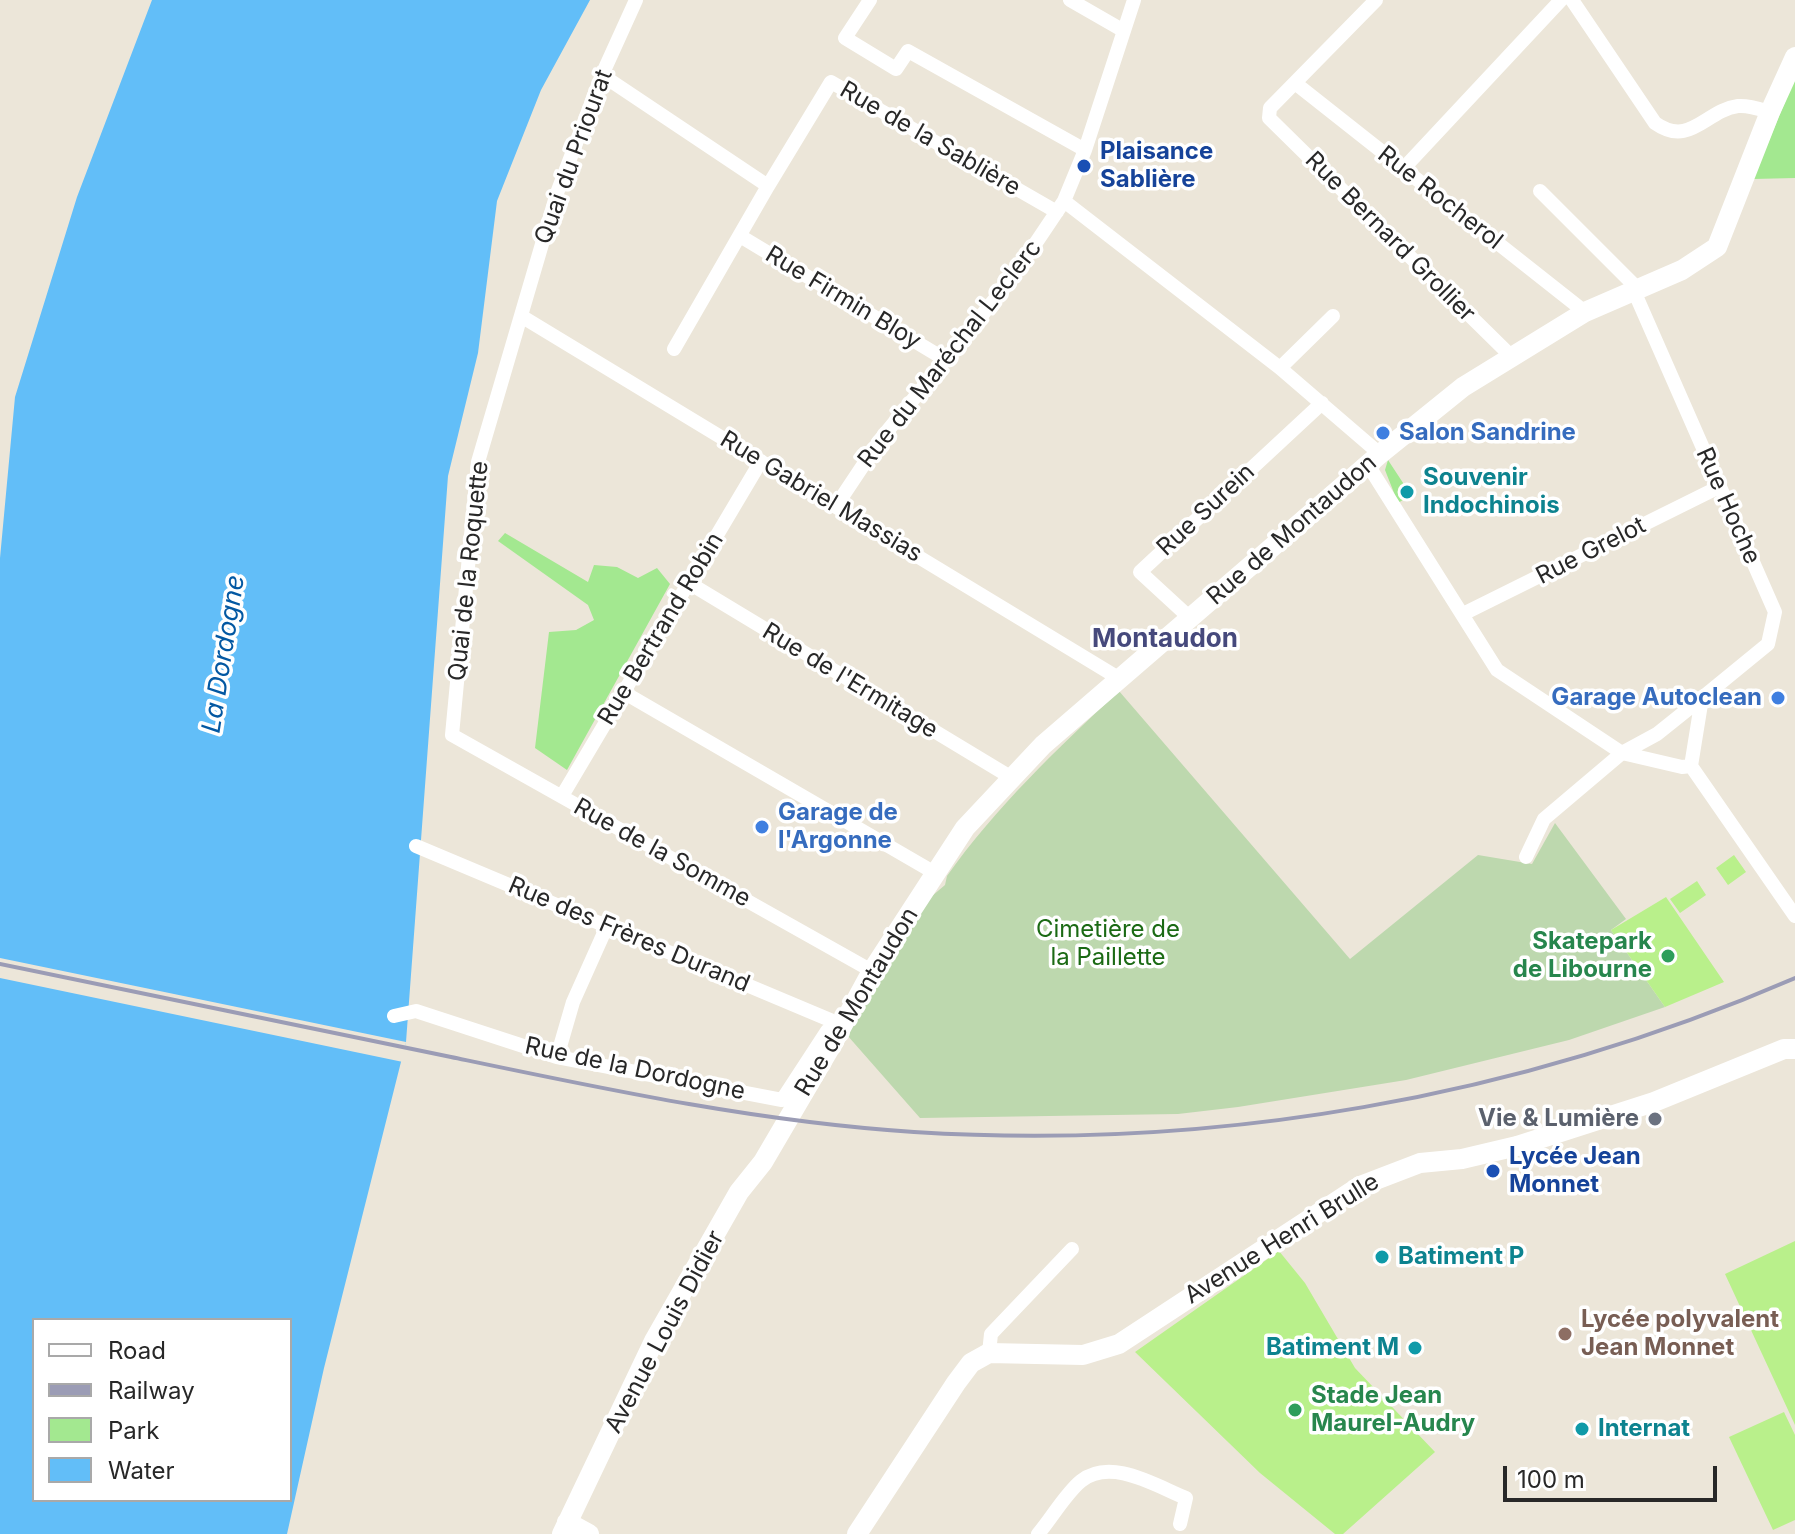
<!DOCTYPE html>
<html>
<head>
<meta charset="utf-8">
<style>
	body { margin:0 }
	#map { position:relative; width:1795px; height:1534px; overflow:hidden; background:#ece6d9; font-family:Inter,sans-serif }
	canvas { display:block }
	.legend { position:absolute; left:32px; top:1318px; width:260px; height:184px; box-sizing:border-box; background:#fff; border:2px solid #a9a9a9; margin:0; padding:10px 14px; list-style:none; font-size:24px; color:#282828 }
	.legend li { display:flex; align-items:center; gap:16px; height:40px }
	.legend b { width:40px; border:2px solid #a9a9a9 }
	.scale { position:absolute; left:1503px; top:1466px; width:214px; height:36px; box-sizing:border-box; border:4px solid #282828; border-top:0; padding-left:10px; font-size:24px; line-height:28px; white-space:nowrap; color:#282828; -webkit-text-stroke:6px #fff; paint-order:stroke }
</style>
</head>
<body>
<div id="map">
<canvas width="1795" height="1534"></canvas>
<ul class="legend">
<li><b style="height:10px;background:#fff"></b>Road</li>
<li><b style="height:10px;background:#9b9cb5"></b>Railway</li>
<li><b style="height:22px;background:#a3e890"></b>Park</li>
<li><b style="height:22px;background:#62bef8"></b>Water</li>
</ul>
<div class="scale">100 m</div>
</div>
<script>
const g = document.querySelector('canvas').getContext('2d');
g.lineJoin = 'round';
function fill(path, color) { g.fillStyle = color; g.fill(path, 'evenodd'); }
function stroke(path, color, width, dash) { g.strokeStyle = color; g.lineWidth = width; g.lineCap = dash ? 'butt' : 'round'; g.setLineDash(dash || []); g.stroke(path); }
function drawText(font, color, halo, rows, align = 'center') {
  g.font = font + ' Inter,sans-serif'; g.lineWidth = 7; g.setLineDash([]); g.textBaseline = 'middle'; g.strokeStyle = halo; g.fillStyle = color; for (const [text, x, y, turn = 0] of rows) {
    g.save(); g.translate(x, y); g.rotate((+turn || 0) * Math.PI / 180); g.textAlign = isNaN(turn) ? turn : align; if (halo) g.strokeText(text, 0, 0); g.fillText(text, 0, 0); g.restore();
  }
}
const green = new Path2D(`
	M 1795,78 L 1795,178 L 1753,179 Z
	M 1388,460 L 1411,495 L 1398,503 L 1385,470 Z
	M 505,533 L 588,582 L 594,565 L 617,567 L 638,578 L 657,568 L 670,584 L 567,770 L 535,748 L 549,632 L 576,630 L 594,620 L 588,605 L 498,541 Z`);
const cemetery = new Path2D(`
	M 1119,691 L 1350,959 L 1478,855 L 1532,864 L 1555,823 L 1626,919 L 1611,930 L 1665,1007 L 1569,1040 L 1406,1080 L 1238,1107 L 1178,1114 L 920,1118 L 847,1035 L 904,935 L 932,896 L 945,885 L 947,876 C 996,807 1057,749 1119,691 Z`);
const pitch = new Path2D(`
	M 1734,855 L 1746,872 L 1728,885 L 1716,868 Z
	M 1697,881 L 1706,895 L 1680,913 L 1670,899 Z
	M 1666,897 L 1724,982 L 1665,1007 L 1611,930 Z
	M 1795,1241 L 1795,1425 L 1725,1274 Z
	M 1279,1251 L 1305,1283 L 1355,1368 L 1435,1452 L 1343,1534 L 1335,1534 L 1260,1473 L 1135,1352 Z
	M 1784,1412 L 1795,1435 L 1795,1520 L 1773,1530 L 1729,1437 Z`);
const water = new Path2D(`
	M 152,0 L 590,0 L 541,90 L 497,201 L 478,353 L 448,476 L 406,1042 L 324,1368 L 287,1534 L 0,1534 L 0,558 L 15,397 L 77,197 ZM 34,1320 L 290,1320 L 290,1500 L 34,1500 Z`);
const pier = new Path2D(`
	M 0,958 L 406,1042 L 403,1062 L 0,978 Z`);
const street = new Path2D(`
	M 636,0 L 602,75 L 557,193 L 478,462 L 452,735 L 872,971
	M 870,0 L 845,38 L 896,69 L 908,51 L 1085,150
	M 1070,0 L 1124,31
	M 1376,0 L 1270,108 L 1269,118 L 1512,357
	M 1572,0 L 1655,123 C 1690,148 1706,110 1738,106 C 1749,105 1760,109 1770,112
	M 602,75 L 768,186 L 831,82 L 1057,212
	M 1295,83 L 1585,312
	M 1403,169 L 1561,0
	M 1540,191 L 1638,289
	M 1064,201 L 1280,368 L 1380,454
	M 740,236 L 946,360
	M 1634,291 L 1775,612 L 1768,644 L 1702,698
	M 521,316 L 1120,679
	M 674,349 L 768,186
	M 1280,368 L 1333,316
	M 1368,465 L 1497,670 L 1622,753 L 1682,767 L 1691,766 L 1702,698 L 1657,734 L 1622,753 L 1544,819 L 1526,857
	M 836,506 L 880,440 L 1013,277 L 1064,201 L 1085,150 L 1134,0
	M 689,583 L 1012,778
	M 1463,614 L 1719,487
	M 1190,618 L 1140,572 L 1322,403
	M 623,692 L 935,873
	M 1691,766 L 1795,916
	M 562,796 L 761,461
	M 416,846 L 842,1025
	M 394,1016 L 416,1011 L 557,1057 L 782,1100 L 827,1031 L 842,1025
	M 557,1057 L 573,1002 L 607,926
	M 989,1353 L 991,1334 L 1072,1249
	M 1038,1534 C 1051,1519 1066,1493 1081,1481 C 1111,1457 1156,1486 1186,1498 L 1180,1524`);
const secondary = new Path2D(`
	M 567,1522 L 589,1534
	M 562,1534 L 654,1341 L 739,1192 L 763,1162 L 834,1041 L 872,971 L 965,828 L 1043,745 L 1380,454 L 1463,387 L 1585,312 L 1682,270 L 1717,247 L 1770,112 L 1795,57
	M 857,1534 L 956,1383 L 971,1363 L 989,1353 L 1083,1355 L 1119,1344 L 1360,1186 L 1420,1163 L 1462,1159 L 1517,1146 L 1654,1102 L 1784,1049 L 1795,1049`);
const rail = new Path2D(`
	M 0,964 C 150,995 301,1026 451,1057 C 604,1089 758,1122 914,1132 C 1215,1151 1518,1098 1795,978`);
const markers = [
	[1084,166,8,"#1a4fb4"],
	[1383,433,8,"#3f7fe0"],
	[1407,492,8,"#0f9aa8"],
	[1778,698,8,"#3f7fe0"],
	[762,827,8,"#3f7fe0"],
	[1668,956,8,"#2e9e5b"],
	[1655,1119,8,"#6b7280"],
	[1493,1171,8,"#1a4fb4"],
	[1382,1257,8,"#0f9aa8"],
	[1565,1334,8,"#8d6e63"],
	[1415,1348,8,"#0f9aa8"],
	[1295,1410,8,"#2e9e5b"],
	[1582,1429,8,"#0f9aa8"]
];
const streetNames = [
	["Rue de la Sablière",930,139,30],
	["Quai du Priourat",574,157,-70],
	["Rue Rocherol",1440,198,38],
	["Rue Bernard Grollier",1390,237,45],
	["Rue Firmin Bloy",843,298,31],
	["Rue du Maréchal Leclerc",950,354,-52],
	["Rue Gabriel Massias",821,497,31],
	["Rue Hoche",1728,506,66],
	["Rue Surein",1206,510,-43],
	["Rue de Montaudon",1292,530,-41],
	["Rue Grelot",1591,551,-27],
	["Quai de la Roquette",469,571,-84],
	["Rue Bertrand Robin",661,629,-59],
	["Rue de l'Ermitage",850,681,31],
	["Rue de la Somme",662,853,29],
	["Rue des Frères Durand",629,935,23],
	["Rue de Montaudon",857,1002,-59],
	["Rue de la Dordogne",635,1069,12],
	["Avenue Henri Brulle",1282,1239,-32],
	["Avenue Louis Didier",665,1332,-62]
];
const transitNames = [
	["Plaisance",1100,152],
	["Sablière",1100,180],
	["Lycée Jean",1509,1157],
	["Monnet",1509,1185]
];
const shopNames = [
	["Salon Sandrine",1399,433],
	["Garage Autoclean",1762,698,"right"],
	["Garage de",778,813],
	["l'Argonne",778,841]
];
const cultureNames = [
	["Souvenir",1423,478],
	["Indochinois",1423,506],
	["Batiment P",1398,1257],
	["Batiment M",1399,1348,"right"],
	["Internat",1598,1429]
];
const parkNames = [
	["Cimetière de",1108,930],
	["la Paillette",1108,958]
];
const leisureNames = [
	["Skatepark",1652,942],
	["de Libourne",1652,970],
	["Stade Jean",1311,1396,"left"],
	["Maurel-Audry",1311,1424,"left"]
];
const worshipNames = [
	["Vie & Lumière",1639,1119]
];
const educationNames = [
	["Lycée polyvalent",1581,1320],
	["Jean Monnet",1581,1348]
];
const neighbourhoodNames = [
	["Montaudon",1165,639]
];
const waterNames = [
	["La Dordogne",224,654,-81]
];
fill(green, '#a3e890');
fill(cemetery, '#bdd8ae');
fill(pitch, '#b9f08b');
fill(water, '#62bef8');
fill(pier, '#ece6d9');
stroke(street, '#fff', 14);
stroke(secondary, '#fff', 20);
stroke(rail, '#9b9cb5', 4);
for (const [x, y, r, color] of markers) { const dot = new Path2D(); dot.arc(x, y, r, 0, 2 * Math.PI); g.fillStyle = color; g.fill(dot); stroke(dot, '#fff', 3); }
drawText('24px', '#282828', '#fff', streetNames);
drawText('bold 24px', '#164399', '#fff', transitNames, 'left');
drawText('bold 24px', '#366cbe', '#fff', shopNames, 'left');
drawText('bold 24px', '#0d838f', '#fff', cultureNames, 'left');
drawText('24px', '#1b6a14', '#fff', parkNames);
drawText('bold 24px', '#27864d', '#fff', leisureNames, 'right');
drawText('bold 24px', '#5b616d', '#fff', worshipNames, 'right');
drawText('bold 24px', '#785e54', '#fff', educationNames, 'left');
drawText('bold 26px', '#46497c', '#fff', neighbourhoodNames);
drawText('italic 26px', '#0358a2', '#fff', waterNames);
</script>
</body>
</html>
